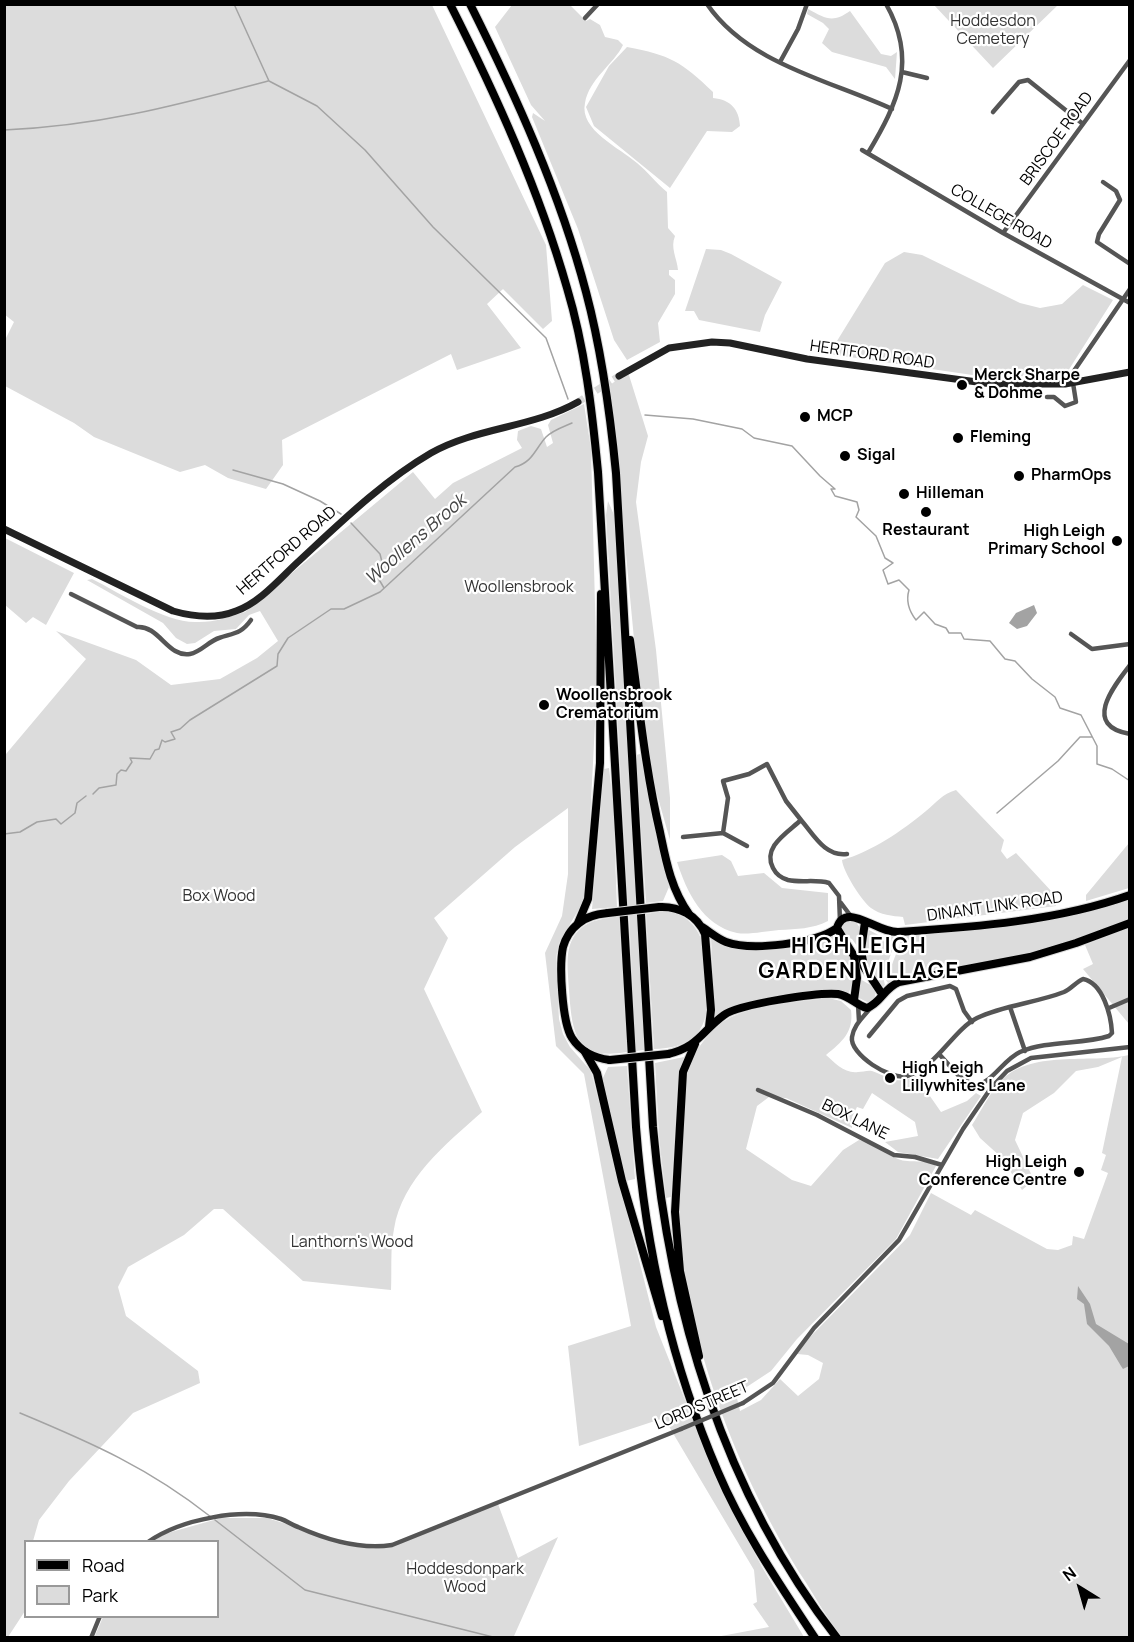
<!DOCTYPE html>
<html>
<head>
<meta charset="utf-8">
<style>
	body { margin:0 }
	#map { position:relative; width:1134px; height:1642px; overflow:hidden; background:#fff; font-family:Manrope,sans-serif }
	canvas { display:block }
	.frame { position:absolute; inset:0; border:6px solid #000; pointer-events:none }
	.legend { position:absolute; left:24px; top:1540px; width:195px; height:78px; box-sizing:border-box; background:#fff; border:2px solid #999; margin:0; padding:8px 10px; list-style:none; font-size:18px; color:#000 }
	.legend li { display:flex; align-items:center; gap:12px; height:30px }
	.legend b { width:30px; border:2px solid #999 }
	.north { position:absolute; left:1050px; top:1558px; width:60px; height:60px; -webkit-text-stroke:4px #fff; paint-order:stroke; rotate:323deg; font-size:16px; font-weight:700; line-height:24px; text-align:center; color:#000 }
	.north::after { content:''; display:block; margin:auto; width:21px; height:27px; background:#000; clip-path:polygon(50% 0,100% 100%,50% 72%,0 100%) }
</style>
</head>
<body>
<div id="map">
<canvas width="1134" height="1642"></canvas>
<div class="frame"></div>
<ul class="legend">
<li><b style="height:8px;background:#000"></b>Road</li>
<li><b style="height:16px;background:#dcdcdc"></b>Park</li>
</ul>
<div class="north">N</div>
</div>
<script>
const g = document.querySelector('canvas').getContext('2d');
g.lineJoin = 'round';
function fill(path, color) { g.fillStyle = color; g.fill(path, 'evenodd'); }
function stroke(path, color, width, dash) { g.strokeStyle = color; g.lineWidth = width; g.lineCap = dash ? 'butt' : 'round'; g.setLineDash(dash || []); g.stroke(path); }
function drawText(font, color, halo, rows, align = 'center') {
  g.font = font + ' Manrope,sans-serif'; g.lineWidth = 4.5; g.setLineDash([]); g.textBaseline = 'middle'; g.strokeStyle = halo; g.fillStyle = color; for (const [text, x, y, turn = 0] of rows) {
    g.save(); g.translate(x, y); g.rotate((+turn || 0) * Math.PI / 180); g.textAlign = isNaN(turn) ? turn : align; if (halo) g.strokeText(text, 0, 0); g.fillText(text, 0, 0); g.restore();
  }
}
const green = new Path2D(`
	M 4,5 L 432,5 L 546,245 L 552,321 L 543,329 L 503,289 L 487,304 L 521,348 L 457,370 L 451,354 L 282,440 L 283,465 L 266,489 L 228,478 L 205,465 L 180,472 L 94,437 L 74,423 L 5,386 L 5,340 L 14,322 L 4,314 Z
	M 512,5 L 570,5 L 586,21 L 590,19 L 600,25 L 605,37 L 618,40 L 623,45 C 614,64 589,79 585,103 C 579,130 620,148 637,163 C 648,172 656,183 667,192 L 668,228 L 675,236 C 670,248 677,258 678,270 L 669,270 L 669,275 L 675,280 L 675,294 L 658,323 L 660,342 L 627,360 L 614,340 L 578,229 L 532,117 L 533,113 L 545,121 L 531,105 L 495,27 Z
	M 934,5 L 1058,5 L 993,68 Z
	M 808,9 C 826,19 833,23 850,11 L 881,54 L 891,56 L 897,52 L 895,79 L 886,67 L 832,52 L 822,43 L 829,29 L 823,23 L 807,14 Z
	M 627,47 C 670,55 682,62 713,92 L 713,98 C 731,100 739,109 740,126 L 732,132 L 707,131 L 670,188 L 594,126 L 586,107 L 609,66 Z
	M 706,249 L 721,250 L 731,254 L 782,282 L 765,315 L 760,332 L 699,320 L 694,311 L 685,311 Z
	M 904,252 L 922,255 L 1020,303 L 1040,308 L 1062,304 L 1083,285 L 1113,300 L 1068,371 L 1059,374 L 993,378 L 829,354 L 885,263 Z
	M 628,372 L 648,436 L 641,462 L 636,502 L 656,650 L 670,798 L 670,840 L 652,777 L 639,692 L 610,385 Z
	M 584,404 L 591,449 L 597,684 L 587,881 L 583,902 L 559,943 L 556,958 L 559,1019 L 563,1034 L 570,1047 L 591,1071 L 656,1327 L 720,1488 L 762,1567 L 804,1637 L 716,1637 L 769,1627 L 753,1604 L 757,1602 L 754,1570 L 664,1418 L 579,1446 L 568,1346 L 631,1326 L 584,1074 L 556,1046 L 545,953 L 562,916 L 568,874 L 568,808 L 515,847 L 434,918 L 448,938 L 424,989 L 482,1112 C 446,1144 402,1179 394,1229 C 390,1249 392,1270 391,1290 L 303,1281 L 223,1209 L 214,1209 L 184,1235 L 128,1267 L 118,1287 L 126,1316 L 198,1371 L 200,1383 L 133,1413 L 69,1481 L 39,1520 L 33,1541 L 26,1542 L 25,1611 L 8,1637 L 5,1637 L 4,753 L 6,754 L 86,659 L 56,631 L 136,660 L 171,685 L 220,679 L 257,658 L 278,641 L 260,611 L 249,615 L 236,629 L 214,631 L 195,643 L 187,644 L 176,638 L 163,623 L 87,580 L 92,579 C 120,593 164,622 195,622 C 213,623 228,617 245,612 L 413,472 L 435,499 L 453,483 L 522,448 L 517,440 L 518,431 L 531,426 L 541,429 L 547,447 L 553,443 L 548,425 L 551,420 Z
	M 608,501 L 614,515 L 636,905 L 628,906 L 606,515 Z
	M 5,538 L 74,573 L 46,625 L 33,617 L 26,623 L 5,605 Z
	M 640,754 L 669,887 L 663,901 L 646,903 L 636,755 Z
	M 609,768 L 613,802 L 617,907 L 592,909 L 604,769 Z
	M 956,790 L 1004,840 L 1001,851 L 1007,859 L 1016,853 L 1053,893 L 1056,906 L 905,925 L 903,917 C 893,916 880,915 871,908 C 862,901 843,872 842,860 C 871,852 902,831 926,811 C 937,802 942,794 956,790 Z
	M 1129,843 L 1129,888 L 1086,901 L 1086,895 Z
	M 722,855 L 731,861 L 738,876 L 764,873 L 782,888 L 828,893 L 828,921 C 812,929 797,929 779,930 C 766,931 749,935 737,933 C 702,925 687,892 677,862 Z
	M 1129,898 L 1129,919 C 1083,940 1033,953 983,963 C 953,969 916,969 888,983 L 886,980 L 901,941 L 900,935 L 999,926 Z
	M 664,911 C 684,913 697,924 703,944 C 706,994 724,1047 654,1049 L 646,914 Z
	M 637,914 L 644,1050 L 636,1051 L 629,915 Z
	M 619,916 L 627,1052 C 575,1061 572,1033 569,990 C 568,968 563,945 580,929 C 591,919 605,919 619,916 Z
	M 848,921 L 856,922 L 860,928 L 857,946 L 852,939 L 843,935 L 842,925 Z
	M 1129,928 L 1129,1024 L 1083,969 L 1093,964 L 1085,945 Z
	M 869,930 L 884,938 L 897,936 L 883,977 L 885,985 L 883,987 L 868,970 L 864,952 Z
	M 834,935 L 849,952 L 854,975 L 849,993 C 827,984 734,1002 715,1018 L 711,938 C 742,954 771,947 805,944 L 812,946 Z
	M 860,979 L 874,987 L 876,992 L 874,999 L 869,1003 L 859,998 Z
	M 828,998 L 841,1001 L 851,1010 C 854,1032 842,1042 826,1055 C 835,1063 845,1074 858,1072 C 863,1072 867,1070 872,1071 C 892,1078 893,1085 916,1076 L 941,1112 L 967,1101 L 976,1093 L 981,1096 L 938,1159 L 898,1152 L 885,1142 L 918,1136 L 915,1122 L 872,1093 L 863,1109 L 857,1107 L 852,1117 L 852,1128 L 786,1098 L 769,1097 L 757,1106 L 746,1149 L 792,1180 L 811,1186 L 843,1150 L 859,1140 C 875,1143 885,1154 898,1159 C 910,1164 925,1158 936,1166 L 896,1239 L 797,1339 L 771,1371 L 736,1394 L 740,1411 L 761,1400 L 780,1379 L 798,1396 L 819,1379 L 823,1363 L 808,1355 L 797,1354 L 810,1337 L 910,1235 L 931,1193 L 971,1215 L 975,1210 L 1047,1249 L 1058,1250 L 1072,1245 L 1073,1236 L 1084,1239 L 1108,1173 L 1101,1170 L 1106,1155 L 1102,1153 L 1122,1057 L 1098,1067 L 1076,1071 L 1054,1093 L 1023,1113 L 1015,1140 L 1034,1180 L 1022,1190 L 1002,1158 L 980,1138 L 972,1125 C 981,1111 989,1094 1000,1082 C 1029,1049 1090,1064 1129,1055 L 1129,1637 L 843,1638 C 828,1620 817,1600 805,1581 C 738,1477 684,1337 678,1212 C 675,1165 683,1115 687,1067 C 695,1052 710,1029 726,1020 C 750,1005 800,1002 828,998 Z
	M 684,1057 L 677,1093 L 671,1197 L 666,1198 L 659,1137 L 655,1063 Z
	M 627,1066 L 635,1179 L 626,1181 L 602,1080 L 608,1067 Z
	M 498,1504 L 518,1558 L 558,1537 L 514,1636 L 516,1637 L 94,1638 L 103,1617 L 218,1616 L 218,1542 L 154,1541 L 164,1534 L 221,1518 L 267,1518 L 351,1544 L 374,1549 L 394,1545 Z`);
const water = new Path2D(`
	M 1034,605 L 1037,613 L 1027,626 L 1017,629 L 1009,623 L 1016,613 Z
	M 1078,1286 L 1090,1304 L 1096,1324 L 1129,1344 L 1129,1366 L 1123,1369 L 1121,1366 L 1109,1346 L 1087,1324 L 1084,1304 L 1077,1299 Z`);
const stream = new Path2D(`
	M 234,4 L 269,81 L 317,106 L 365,150 L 433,227 L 546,338 L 568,399
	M 4,130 C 100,126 177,105 268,81
	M 645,415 L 693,419 L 742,429 L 754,438 L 792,446 L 820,476 L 835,489 L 831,489 L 835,496 L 857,502 L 859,510 L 856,517 L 876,536 L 885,558 L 893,563 L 883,570 L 888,584 L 899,580 L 909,590 C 906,600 909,611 916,620 L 924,612 L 935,624 L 946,628 L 949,633 L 961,633 L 964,639 L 990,641 L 1005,659 L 1015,661 L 1032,679 L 1055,697 L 1060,708 L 1081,715 L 1097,746 L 1097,764 L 1112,769 L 1130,781
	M 233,470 L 283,484 L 320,501 L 341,514
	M 351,523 L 380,554 L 382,562 L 377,576 L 384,588
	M 93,794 L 99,788 L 116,785 L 117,774 L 121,770 L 126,771 L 132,762 L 130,758 L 150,759 L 155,750 L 159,749 L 162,740 L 165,742 L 175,739 L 171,732 L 180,729 L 190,720 L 277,666 L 278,654 L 288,638 L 331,609 L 344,609 L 380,592 L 515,467 C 533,462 535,449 546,437 C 553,430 563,427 572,423
	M 997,813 L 1058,761 L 1080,737 L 1092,737
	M 4,834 L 20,832 L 37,822 L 56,819 L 61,824 L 75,813 L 77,803 L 86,796
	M 20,1413 C 92,1443 149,1468 211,1517
	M 215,1520 L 305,1590 L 497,1638`);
const secondaryTunnel = new Path2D(`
	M 578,402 L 619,376`);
const minor = new Path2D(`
	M 707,4 C 748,64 829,80 892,109
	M 585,18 L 598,4
	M 780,62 L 798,29 L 807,4
	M 902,72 L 927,78
	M 993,112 L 1019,82 L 1028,80 L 1083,124
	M 862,150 L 1003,233 L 1130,303
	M 868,153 C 898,103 918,60 886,4
	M 1103,182 L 1116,191 L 1120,200 L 1099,234 L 1097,242 L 1130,264
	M 1003,233 L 1130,60
	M 1065,384 L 1130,289
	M 1047,397 L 1054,397 L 1065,406 L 1076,402 L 1073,383
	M 71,594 L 137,627 C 159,625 168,658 190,654 C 201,652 209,641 219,638 C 234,633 241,634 251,620
	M 1071,634 L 1092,649 L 1130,644
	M 1130,665 C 1113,687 1082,726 1130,734
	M 801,820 C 814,835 825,857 847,854
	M 723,833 L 747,846
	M 683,837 L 723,833 L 728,798 L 723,781 L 749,774 L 767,764 L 786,801 L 801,820 C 787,833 762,847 773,868 C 776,874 781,878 788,880 C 801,883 816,879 829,883 L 839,896 L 840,921
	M 841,903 L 850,915
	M 858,1004 L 859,1021
	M 871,1007 C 864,1017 854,1024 852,1037 C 849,1054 891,1081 907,1076 C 936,1068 953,1030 977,1018 C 1004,1005 1036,1003 1064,992 C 1071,989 1076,982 1083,979 C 1103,983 1111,1015 1112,1033 L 1109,1036 C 1081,1045 1049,1040 1020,1052 C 1003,1060 993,1082 975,1086 L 959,1076 L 939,1054
	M 1010,1007 L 1025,1051
	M 1109,1008 L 1130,999
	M 869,1036 L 898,1001 L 907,996 L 950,986 L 956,989 L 964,1011 L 972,1022
	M 758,1090 L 817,1115 L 894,1155 L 915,1157 L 942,1165
	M 743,1403 L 773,1383 L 814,1328 L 899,1240 L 963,1129 L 991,1088 L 1007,1071 L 1031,1058 L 1130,1047
	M 148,1542 C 181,1519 243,1507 281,1519 C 287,1521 292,1525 298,1527 C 327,1540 359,1550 392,1545 L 681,1429
	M 91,1638 L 100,1616`);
const secondary = new Path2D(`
	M 619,376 L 669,348 L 712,342 L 730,343 L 807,359 L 992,384 L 1065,384 L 1130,372
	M 4,529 L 173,611 C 194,617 216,619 236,611 C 261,602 281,577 300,560 C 341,522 383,481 431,453 C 477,427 532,428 578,402`);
const primary = new Path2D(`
	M 659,907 C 679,906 697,915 705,934 L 711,1010 L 709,1027
	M 608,913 C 598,914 585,917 578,924 C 571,929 565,939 563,947 C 559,966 562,1022 572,1038 C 581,1052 594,1058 610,1060
	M 865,922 L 861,950 L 864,967 L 882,994
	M 702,927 C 710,932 718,939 726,942 C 751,951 816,944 837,928
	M 854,1000 L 857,978 L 854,956 L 837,928 C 845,900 878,934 899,932 C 975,927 1057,921 1130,895
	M 668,1054 C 698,1047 702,1031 724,1015 C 739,1004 819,992 838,994 C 850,996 856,1005 867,1008 C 881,1003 884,988 899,982 L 1030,957 L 1076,943 L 1130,923`);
const trunk = new Path2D(`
	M 450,4 C 496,95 539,190 567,288 C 585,348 592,410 598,472 L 636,1127 C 645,1245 671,1363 718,1472 C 743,1531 780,1585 815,1638
	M 470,4 C 516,96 560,193 586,292 C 602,352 610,412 616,473 L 653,1127 C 669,1309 723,1492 837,1638
	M 630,640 C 639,704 645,769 660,832 C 666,861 671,889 689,914
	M 578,923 L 588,899 L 600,763 L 601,594
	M 695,1044 L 683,1072 L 675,1212 L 680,1271 L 699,1356
	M 585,1052 L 597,1073 L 622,1181 L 662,1316`);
const minorBridge = new Path2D(`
	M 681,1429 L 743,1403`);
const primaryBridge = new Path2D(`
	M 608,913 L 659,907
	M 610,1060 L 668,1054`);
const markers = [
	[962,385,6,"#000"],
	[805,417,6,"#000"],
	[958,438,6,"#000"],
	[845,456,6,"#000"],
	[1019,476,6,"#000"],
	[904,494,6,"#000"],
	[926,512,6,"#000"],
	[1117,541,6,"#000"],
	[544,705,6,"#000"],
	[890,1078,6,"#000"],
	[1079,1172,6,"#000"]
];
const parkNames = [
	["Hoddesdon",993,22],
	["Cemetery",993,40],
	["Woollensbrook",519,588],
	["Box Wood",219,897],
	["Lanthorn's Wood",352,1243],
	["Hoddesdonpark",465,1570],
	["Wood",465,1588]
];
const streetNames = [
	["BRISCOE ROAD",1057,139,-54],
	["COLLEGE ROAD",1001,217,30],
	["HERTFORD ROAD",872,355,8],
	["HERTFORD ROAD",287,551,-41],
	["DINANT LINK ROAD",995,907,-8],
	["BOX LANE",855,1120,26],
	["LORD STREET",702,1406,-23]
];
const poiNames = [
	["Merck Sharpe",974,376],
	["& Dohme",974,394],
	["MCP",817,417],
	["Fleming",970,438],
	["Sigal",857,456],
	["PharmOps",1031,476],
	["Hilleman",916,494],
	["Restaurant",926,531,"center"],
	["High Leigh",1105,532,"right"],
	["Primary School",1105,550,"right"],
	["Woollensbrook",556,696],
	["Crematorium",556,714],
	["High Leigh",902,1069],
	["Lillywhites Lane",902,1087],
	["High Leigh",1067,1163,"right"],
	["Conference Centre",1067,1181,"right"]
];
const waterNames = [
	["Woollens Brook",416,540,-41]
];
const districtNames = [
	["HIGH LEIGH",859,947],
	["GARDEN VILLAGE",859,972]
];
fill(green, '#dcdcdc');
fill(water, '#a3a3a3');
stroke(stream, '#a3a3a3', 1.5);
stroke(secondaryTunnel, '#d9d9d9', 7, [7, 3.5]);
stroke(primary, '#dbdbdb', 10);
stroke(trunk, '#dbdbdb', 10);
stroke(minor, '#555', 4.5);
stroke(secondary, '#222', 7);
stroke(primary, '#000', 8);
stroke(trunk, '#000', 8);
stroke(primaryBridge, '#dbdbdb', 10, []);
stroke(minorBridge, '#555', 4.5);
stroke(primaryBridge, '#000', 8);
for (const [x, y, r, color] of markers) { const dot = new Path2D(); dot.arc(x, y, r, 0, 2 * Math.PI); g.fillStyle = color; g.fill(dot); stroke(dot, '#fff', 2); }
drawText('16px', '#333', '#fff', parkNames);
drawText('16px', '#000', '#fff', streetNames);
drawText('bold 16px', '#000', '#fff', poiNames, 'left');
drawText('italic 18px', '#444', '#fff', waterNames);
g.letterSpacing = '1.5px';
drawText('bold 22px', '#000', '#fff', districtNames);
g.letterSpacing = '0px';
</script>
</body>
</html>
